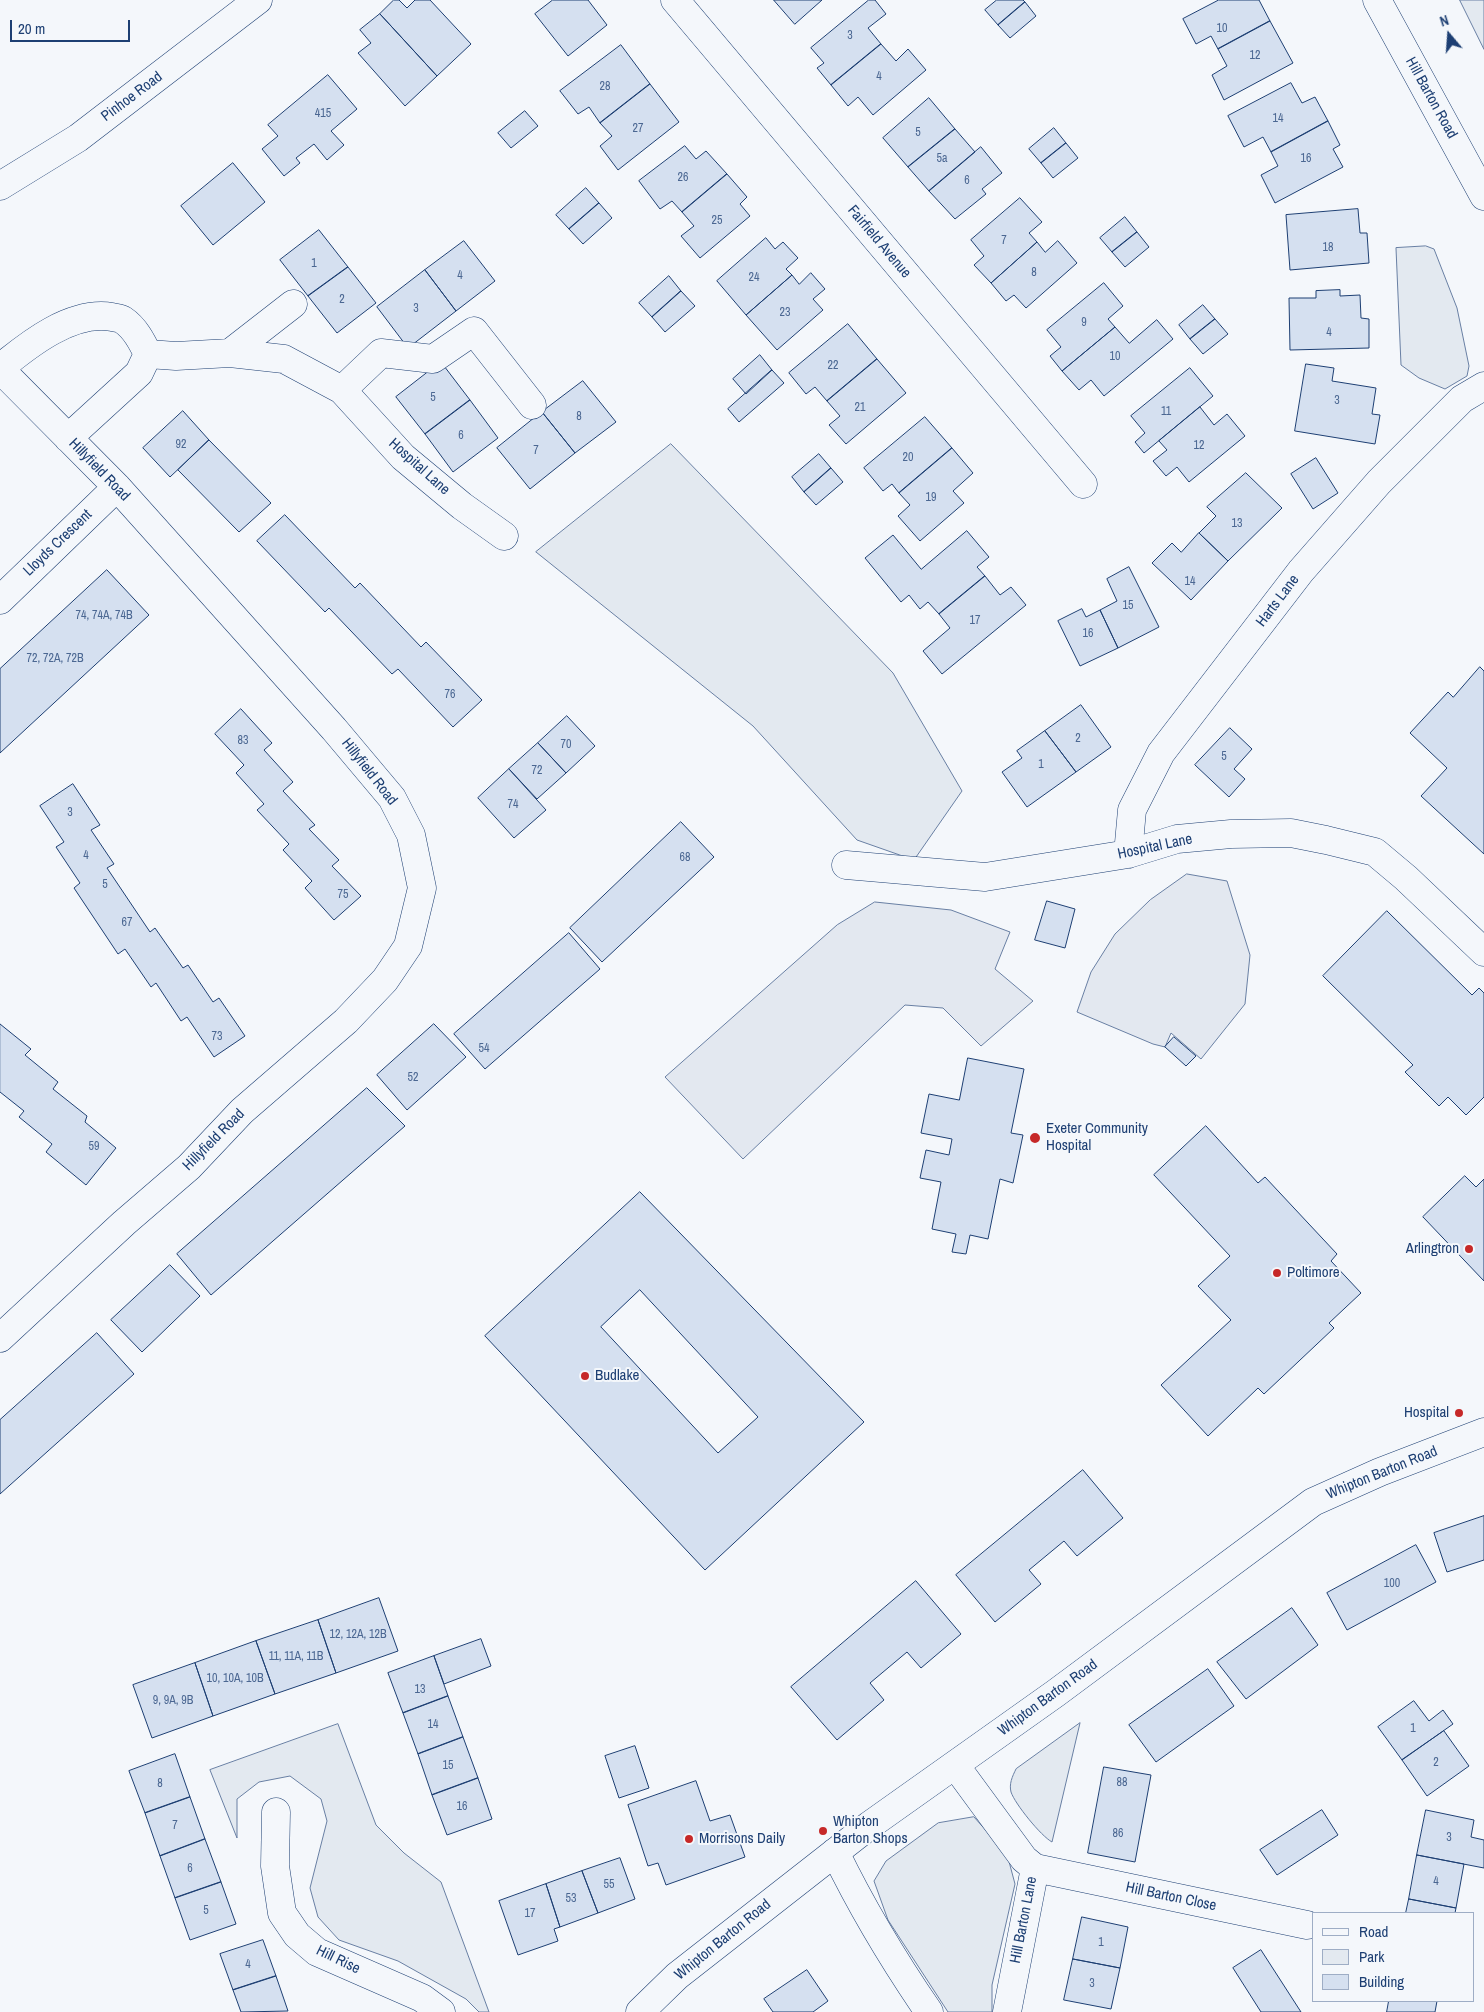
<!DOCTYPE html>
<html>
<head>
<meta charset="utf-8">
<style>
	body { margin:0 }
	#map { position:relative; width:1484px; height:2012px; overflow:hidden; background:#f4f7fb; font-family:"Archivo Narrow",sans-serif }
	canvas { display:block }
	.legend { position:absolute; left:1312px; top:1912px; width:162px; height:90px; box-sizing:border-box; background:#f4f7fb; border:1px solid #9eadc5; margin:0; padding:6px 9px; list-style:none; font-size:15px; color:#1d3f73 }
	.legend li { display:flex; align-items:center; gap:10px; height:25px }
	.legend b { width:25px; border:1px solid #9eadc5 }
	.north { position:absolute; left:1424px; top:10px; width:50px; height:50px; -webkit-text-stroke:4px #f4f7fb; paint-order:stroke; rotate:342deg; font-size:14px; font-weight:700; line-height:20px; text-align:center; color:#1d3f73 }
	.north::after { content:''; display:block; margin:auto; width:18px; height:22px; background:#1d3f73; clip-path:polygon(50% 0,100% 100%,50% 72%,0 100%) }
	.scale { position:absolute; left:10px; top:20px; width:120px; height:22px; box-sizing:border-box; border:2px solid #1d3f73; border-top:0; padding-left:6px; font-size:15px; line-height:18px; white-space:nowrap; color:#1d3f73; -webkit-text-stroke:4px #f4f7fb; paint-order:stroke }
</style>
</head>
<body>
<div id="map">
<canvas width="1484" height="2012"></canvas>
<ul class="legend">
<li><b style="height:6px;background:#f4f7fb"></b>Road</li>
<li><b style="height:14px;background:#e3e9f0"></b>Park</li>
<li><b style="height:14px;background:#d5e0f0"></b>Building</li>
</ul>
<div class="north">N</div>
<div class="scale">20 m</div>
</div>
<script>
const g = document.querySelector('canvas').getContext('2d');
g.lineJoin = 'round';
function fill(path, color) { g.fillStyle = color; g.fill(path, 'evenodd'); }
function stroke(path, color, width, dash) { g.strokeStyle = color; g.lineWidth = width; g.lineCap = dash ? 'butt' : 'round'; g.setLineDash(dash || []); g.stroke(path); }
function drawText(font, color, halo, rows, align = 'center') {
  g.font = font + ' "Archivo Narrow",sans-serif'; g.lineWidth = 4; g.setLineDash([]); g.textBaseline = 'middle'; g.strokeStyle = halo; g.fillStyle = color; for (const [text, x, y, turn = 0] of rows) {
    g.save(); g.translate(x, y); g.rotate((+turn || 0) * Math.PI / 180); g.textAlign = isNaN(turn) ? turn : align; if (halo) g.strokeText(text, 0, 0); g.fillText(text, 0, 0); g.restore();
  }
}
const green = new Path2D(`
	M 1460,0 L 1484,0 L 1484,49 Z
	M 1426,246 L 1434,249 L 1457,308 L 1469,366 L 1467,376 L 1445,389 L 1419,378 L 1401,365 L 1396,248 Z
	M 671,444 L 893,673 L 962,791 L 914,860 L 857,840 L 753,726 L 536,552 Z
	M 1080,1723 L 1052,1842 C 1041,1836 1015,1804 1011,1792 C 1009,1784 1012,1777 1016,1769 Z
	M 338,1724 L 376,1825 L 404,1853 L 441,1882 L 489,2012 L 479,2012 L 466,1999 L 398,1961 L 339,1940 L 318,1917 L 310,1888 L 327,1821 L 321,1799 L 290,1776 L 259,1782 L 237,1799 L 237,1838 L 210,1770 Z
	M 974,1817 L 1007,1854 L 1015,1884 L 992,1985 L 992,2012 L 948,2012 L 888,1920 L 874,1881 L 886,1861 L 938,1823 Z`);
const parking = new Path2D(`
	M 1187,874 L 1227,881 L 1250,955 L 1245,1004 L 1201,1059 L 1171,1033 L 1165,1047 L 1153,1044 L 1077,1012 L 1091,972 L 1115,934 L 1150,900 Z
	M 875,902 L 951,910 L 1010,932 L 995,969 L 1033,1001 L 981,1046 L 943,1008 L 905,1005 L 743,1159 L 665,1077 L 837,925 Z`);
const building = new Path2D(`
	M 394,0 L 399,0 L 407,8 L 415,0 L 430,0 L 471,44 L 437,76 L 380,14 Z
	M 553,0 L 588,0 L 607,25 L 568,56 L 535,14 Z
	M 774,0 L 822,0 L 795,24 Z
	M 869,0 L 875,0 L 886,14 L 868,28 L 881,44 L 831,85 L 817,68 L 824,63 L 811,48 Z
	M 997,0 L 1023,0 L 1025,2 L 998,25 L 985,10 Z
	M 1219,0 L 1259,0 L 1270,21 L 1218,49 L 1211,36 L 1196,44 L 1183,19 Z
	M 1025,2 L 1036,16 L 1010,38 L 998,25 Z
	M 380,14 L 437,76 L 405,106 L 358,53 L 371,43 L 360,30 Z
	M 1270,21 L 1293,63 L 1224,100 L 1212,75 L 1227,66 L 1218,49 Z
	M 881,44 L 896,61 L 908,49 L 926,70 L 873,115 L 858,97 L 848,106 L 831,85 Z
	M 621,45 L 650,84 L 600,123 L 589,107 L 578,114 L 560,91 Z
	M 328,75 L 357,109 L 331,131 L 344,145 L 327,160 L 314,144 L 296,158 L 300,163 L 284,176 L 262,149 L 278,136 L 268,125 Z
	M 1291,83 L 1302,103 L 1315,97 L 1328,121 L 1271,152 L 1263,137 L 1244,147 L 1228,116 Z
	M 650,84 L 679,122 L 618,170 L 600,146 L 612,136 L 600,123 Z
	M 929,98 L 955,129 L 908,167 L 883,138 Z
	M 525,111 L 538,126 L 511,148 L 498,133 Z
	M 1328,121 L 1340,145 L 1333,149 L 1343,167 L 1275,203 L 1261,175 L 1278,166 L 1271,152 Z
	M 1054,128 L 1066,143 L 1041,163 L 1029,149 Z
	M 955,129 L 975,152 L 929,191 L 908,167 Z
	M 1066,143 L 1078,158 L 1053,178 L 1041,163 Z
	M 685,146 L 696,159 L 706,151 L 727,174 L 682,212 L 672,201 L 660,209 L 639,181 Z
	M 981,147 L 1002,173 L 982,189 L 986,194 L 955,219 L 929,191 Z
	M 233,163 L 265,202 L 213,245 L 181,206 Z
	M 727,174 L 747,197 L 740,204 L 750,216 L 700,258 L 681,236 L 694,226 L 682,212 Z
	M 586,188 L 599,203 L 569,229 L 556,215 Z
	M 1020,198 L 1042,222 L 1029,233 L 1037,242 L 991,283 L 974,265 L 984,256 L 971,240 Z
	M 599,203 L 612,218 L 583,244 L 569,229 Z
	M 1358,209 L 1360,233 L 1367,233 L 1369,263 L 1290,270 L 1286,215 Z
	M 1125,217 L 1137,232 L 1112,252 L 1100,238 Z
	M 319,230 L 348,267 L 308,296 L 280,260 Z
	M 1137,232 L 1149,247 L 1125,267 L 1112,252 Z
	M 766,238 L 775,249 L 783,242 L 798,258 L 786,269 L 792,275 L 746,315 L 717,281 Z
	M 464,241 L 495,281 L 456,311 L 425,270 Z
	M 1058,241 L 1077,263 L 1026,308 L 1014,295 L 1006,301 L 991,283 L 1037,242 L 1045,252 Z
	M 348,267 L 376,303 L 337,333 L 308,296 Z
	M 425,270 L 456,311 L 408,348 L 377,307 Z
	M 811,273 L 825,289 L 813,299 L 823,310 L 777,350 L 746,315 L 792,275 L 799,284 Z
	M 669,276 L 681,291 L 652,317 L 639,303 Z
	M 1104,283 L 1123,306 L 1108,319 L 1115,327 L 1062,371 L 1050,356 L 1061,347 L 1047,330 Z
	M 1340,290 L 1340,296 L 1360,295 L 1361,318 L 1369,319 L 1369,348 L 1290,350 L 1289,298 L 1316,298 L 1316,291 Z
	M 681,291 L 695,306 L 665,332 L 652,317 Z
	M 1203,305 L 1215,319 L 1190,339 L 1179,325 Z
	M 1215,319 L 1228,334 L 1203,354 L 1190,339 Z
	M 1157,320 L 1173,339 L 1104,396 L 1091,380 L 1079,390 L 1062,371 L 1115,327 L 1129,343 Z
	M 848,324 L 877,359 L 827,401 L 815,387 L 806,394 L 789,373 Z
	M 760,355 L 772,370 L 746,394 L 733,379 Z
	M 877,359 L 906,393 L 846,444 L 829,425 L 840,416 L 827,401 Z
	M 441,362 L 470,400 L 425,434 L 396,397 Z
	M 1306,364 L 1334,368 L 1332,381 L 1376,388 L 1372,414 L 1380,415 L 1375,444 L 1295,431 Z
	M 1190,368 L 1213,396 L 1144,453 L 1135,442 L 1145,433 L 1131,416 Z
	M 772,370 L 784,383 L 739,422 L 728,409 Z
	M 583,381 L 616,422 L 575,453 L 542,412 Z
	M 470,400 L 498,438 L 453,472 L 425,434 Z
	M 1200,407 L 1214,425 L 1227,414 L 1245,436 L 1189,482 L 1177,467 L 1166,476 L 1153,461 L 1167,450 L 1159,441 Z
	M 183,411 L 209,440 L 170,477 L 143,448 Z
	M 542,412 L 575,453 L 530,489 L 497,448 Z
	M 925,417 L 952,448 L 899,493 L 892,484 L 883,491 L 864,468 Z
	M 209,440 L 271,503 L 239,532 L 178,470 Z
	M 952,448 L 973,473 L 953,491 L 964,503 L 920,541 L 898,516 L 910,505 L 899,493 Z
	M 819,454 L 831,468 L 804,492 L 792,477 Z
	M 1316,458 L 1338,493 L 1313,509 L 1291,474 Z
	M 831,468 L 843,482 L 816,505 L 804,492 Z
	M 1246,473 L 1282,508 L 1228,561 L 1199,533 L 1216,516 L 1207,507 Z
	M 285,515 L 355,588 L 360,583 L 421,647 L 426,642 L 482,700 L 453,727 L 398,669 L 392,674 L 329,608 L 325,612 L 257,541 Z
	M 967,531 L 989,557 L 977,567 L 985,576 L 939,614 L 928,602 L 920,609 L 909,595 L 901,602 L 865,558 L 893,535 L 921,569 Z
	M 1199,533 L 1228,561 L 1191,600 L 1152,563 L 1172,543 L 1181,552 Z
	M 1129,567 L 1159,627 L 1118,648 L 1100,610 L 1117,601 L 1107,579 Z
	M 107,570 L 149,615 L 0,753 L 0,669 Z
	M 985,576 L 1000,595 L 1011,587 L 1026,605 L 942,674 L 923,651 L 950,628 L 939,614 Z
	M 1082,609 L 1086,617 L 1100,610 L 1118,648 L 1080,666 L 1058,621 Z
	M 1480,667 L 1484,671 L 1484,854 L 1421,796 L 1447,768 L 1410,733 L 1448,692 L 1453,697 Z
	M 1081,705 L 1111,747 L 1076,772 L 1045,731 Z
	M 241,709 L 272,743 L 264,750 L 293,782 L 283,791 L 315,825 L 309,829 L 339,860 L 332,866 L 361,896 L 334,920 L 305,888 L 312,881 L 283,850 L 289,844 L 257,810 L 264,804 L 236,773 L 244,765 L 215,734 Z
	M 567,716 L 595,746 L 566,773 L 538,743 Z
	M 1230,728 L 1252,749 L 1234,769 L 1245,779 L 1229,797 L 1195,765 Z
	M 1045,731 L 1076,772 L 1027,807 L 1002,772 L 1022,758 L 1017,751 Z
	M 538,743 L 566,773 L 537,799 L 509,769 Z
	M 509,769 L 546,810 L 514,838 L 478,798 Z
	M 73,784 L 100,825 L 91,830 L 114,864 L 107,868 L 150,932 L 155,928 L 183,968 L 188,965 L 213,1002 L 219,998 L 245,1036 L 214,1057 L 187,1017 L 181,1021 L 156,983 L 151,987 L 125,949 L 118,954 L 74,888 L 80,883 L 56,847 L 64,842 L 40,806 Z
	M 681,822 L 714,857 L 602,962 L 570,928 Z
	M 1047,901 L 1075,909 L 1065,948 L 1035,940 Z
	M 1387,911 L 1472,995 L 1479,988 L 1484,993 L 1484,1097 L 1466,1115 L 1448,1097 L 1439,1106 L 1405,1072 L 1413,1065 L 1323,976 Z
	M 569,933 L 600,969 L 485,1069 L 454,1034 Z
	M 0,1024 L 31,1049 L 25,1055 L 58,1082 L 53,1089 L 87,1116 L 85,1122 L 116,1148 L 86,1185 L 46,1152 L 52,1144 L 19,1117 L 24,1111 L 0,1092 Z
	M 434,1024 L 466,1057 L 407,1110 L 377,1075 Z
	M 1174,1037 L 1196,1056 L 1186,1066 L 1165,1047 Z
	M 968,1058 L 1024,1069 L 1011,1133 L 1023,1135 L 1013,1183 L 1000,1179 L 988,1239 L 970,1235 L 966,1254 L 952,1252 L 956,1234 L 932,1229 L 941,1182 L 920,1178 L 926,1150 L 949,1155 L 952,1139 L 921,1133 L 929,1094 L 959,1100 Z
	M 367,1088 L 405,1126 L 211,1295 L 177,1254 Z
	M 1206,1126 L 1258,1183 L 1265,1177 L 1337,1254 L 1331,1261 L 1361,1293 L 1329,1323 L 1334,1328 L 1264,1394 L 1258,1388 L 1208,1436 L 1161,1385 L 1231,1320 L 1198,1286 L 1230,1256 L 1154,1175 Z
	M 1465,1176 L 1476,1187 L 1484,1179 L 1484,1281 L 1423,1217 Z
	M 640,1192 L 864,1422 L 705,1570 L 485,1336 ZM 640,1290 L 758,1417 L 718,1453 L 601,1327 Z
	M 170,1265 L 200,1296 L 142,1352 L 111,1320 Z
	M 97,1333 L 134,1374 L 0,1494 L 0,1420 Z
	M 1083,1470 L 1123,1518 L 1077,1556 L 1064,1541 L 1029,1570 L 1041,1584 L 995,1622 L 956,1575 Z
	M 1484,1516 L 1484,1560 L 1447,1572 L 1434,1533 Z
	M 1416,1545 L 1436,1582 L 1347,1630 L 1327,1593 Z
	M 916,1581 L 961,1634 L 921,1668 L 907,1652 L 870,1683 L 884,1700 L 837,1740 L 791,1687 Z
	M 379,1598 L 398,1651 L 336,1673 L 318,1620 Z
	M 1292,1608 L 1318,1645 L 1246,1699 L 1217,1662 Z
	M 318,1620 L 336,1673 L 275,1694 L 256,1641 Z
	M 481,1639 L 491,1666 L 444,1684 L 434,1656 Z
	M 256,1641 L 275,1694 L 213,1716 L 195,1663 Z
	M 434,1656 L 448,1696 L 403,1713 L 388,1673 Z
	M 195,1663 L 213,1716 L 152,1738 L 133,1685 Z
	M 1208,1669 L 1234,1706 L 1156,1762 L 1129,1725 Z
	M 448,1696 L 463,1737 L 418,1754 L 403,1713 Z
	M 1414,1701 L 1429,1721 L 1443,1710 L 1453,1724 L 1402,1760 L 1378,1727 Z
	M 1444,1731 L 1469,1766 L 1427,1796 L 1402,1760 Z
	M 463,1737 L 478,1778 L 432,1795 L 418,1754 Z
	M 635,1746 L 649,1788 L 619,1798 L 605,1756 Z
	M 175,1754 L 190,1797 L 145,1813 L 129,1771 Z
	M 1104,1767 L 1151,1775 L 1135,1862 L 1088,1853 Z
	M 478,1778 L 492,1819 L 447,1835 L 432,1795 Z
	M 696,1781 L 710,1821 L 730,1815 L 745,1857 L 666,1885 L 658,1863 L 648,1866 L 628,1805 Z
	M 190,1797 L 205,1839 L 160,1856 L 145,1813 Z
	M 1322,1810 L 1338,1835 L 1277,1875 L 1260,1850 Z
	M 1426,1810 L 1474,1820 L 1471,1837 L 1484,1840 L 1484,1868 L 1417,1855 Z
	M 205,1839 L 221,1882 L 175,1898 L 160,1856 Z
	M 1417,1855 L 1464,1864 L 1456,1908 L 1409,1899 Z
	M 620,1858 L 635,1899 L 598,1913 L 582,1871 Z
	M 582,1871 L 598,1913 L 560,1927 L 546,1884 Z
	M 221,1882 L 236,1924 L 190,1940 L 175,1898 Z
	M 546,1884 L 560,1927 L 554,1929 L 558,1941 L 518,1955 L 499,1901 Z
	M 1409,1899 L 1456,1908 L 1455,1913 L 1406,1913 Z
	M 1082,1917 L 1128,1927 L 1120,1968 L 1073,1959 Z
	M 263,1940 L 276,1976 L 233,1990 L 220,1954 Z
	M 1261,1950 L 1301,2012 L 1261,2012 L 1233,1968 Z
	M 1073,1959 L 1120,1968 L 1111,2009 L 1064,2000 Z
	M 807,1970 L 828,2001 L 813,2012 L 773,2012 L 764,1999 Z
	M 276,1976 L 288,2011 L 241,2012 L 233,1990 Z
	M 1389,2001 L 1437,2001 L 1435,2012 L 1387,2012 Z`);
const minor = new Path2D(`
	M 675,0 L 1083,484
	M 230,353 L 293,304
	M 0,368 C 29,344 72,310 112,317 C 116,318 120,318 123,320 C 135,328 142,342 148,354
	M 0,369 L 117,487 L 334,729 L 392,798 L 411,835 L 422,888 L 408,946 L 385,980 L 346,1021 L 242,1111 L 189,1167 L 124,1223 L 0,1338
	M 342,390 L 381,353 L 433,359 L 474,331 L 532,405
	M 68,438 L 139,373 L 148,354 L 176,356 L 230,353 L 284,359 L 342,390 L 403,457 L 462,506 L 504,536
	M 0,600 L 117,487
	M 1128,854 L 1132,810 L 1161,753 L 1301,571 L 1379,482 L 1462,399 L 1484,386
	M 846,865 L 985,877 L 1128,854 L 1177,839 L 1231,834 L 1291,833 L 1326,840 L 1375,852 L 1406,878 L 1484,952
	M 955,1765 L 1024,1859 L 1035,1868 L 1007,2012
	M 276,1812 L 275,1866 L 282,1913 L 297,1935 L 317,1952 L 422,1998 L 441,2012
	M 835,1852 C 862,1908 894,1961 929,2012
	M 1035,1868 L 1307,1925
	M 640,2012 L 677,1976 L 870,1825 L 1056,1693 L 1313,1502 L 1380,1472 L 1484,1432`);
const major = new Path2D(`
	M 1377,0 L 1484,196
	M 0,186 L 78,138 L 258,0`);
const markers = [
	[1035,1138,6,"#c62828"],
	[1469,1249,5,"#c62828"],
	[1277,1273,5,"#c62828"],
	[585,1376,5,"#c62828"],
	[1459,1413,5,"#c62828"],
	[823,1831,5,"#c62828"],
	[689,1839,5,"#c62828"]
];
const numberNames = [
	["10",1222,29],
	["3",850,36],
	["12",1255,56],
	["4",879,77],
	["28",605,87],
	["415",323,114],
	["14",1278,119],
	["27",638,129],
	["5",918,133],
	["5a",942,159],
	["16",1306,159],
	["26",683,178],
	["6",967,181],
	["25",717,221],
	["7",1004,241],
	["18",1328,248],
	["1",314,264],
	["8",1034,273],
	["4",460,276],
	["24",754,278],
	["2",342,300],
	["3",416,309],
	["23",785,313],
	["9",1084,323],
	["4",1329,333],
	["10",1115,357],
	["22",833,366],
	["5",433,398],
	["3",1337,401],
	["21",860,408],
	["11",1166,412],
	["8",579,417],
	["6",461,436],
	["92",181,445],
	["12",1199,446],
	["7",536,451],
	["20",908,458],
	["19",931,498],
	["13",1237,524],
	["14",1190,582],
	["15",1128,606],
	["74, 74A, 74B",104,616],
	["17",975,621],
	["16",1088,634],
	["72, 72A, 72B",55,659],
	["76",450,695],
	["2",1078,739],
	["83",243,741],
	["70",566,745],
	["5",1224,757],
	["1",1041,765],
	["72",537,771],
	["74",513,805],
	["3",70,813],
	["4",86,856],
	["68",685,858],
	["5",105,885],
	["75",343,895],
	["67",127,923],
	["73",217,1037],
	["54",484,1049],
	["52",413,1078],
	["59",94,1147],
	["100",1392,1584],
	["12, 12A, 12B",358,1635],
	["11, 11A, 11B",296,1657],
	["10, 10A, 10B",235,1679],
	["13",420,1690],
	["9, 9A, 9B",173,1701],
	["14",433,1725],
	["1",1413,1729],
	["2",1436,1763],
	["15",448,1766],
	["88",1122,1783],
	["8",160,1784],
	["16",462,1807],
	["7",175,1826],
	["86",1118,1834],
	["3",1449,1838],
	["6",190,1869],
	["4",1436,1882],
	["55",609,1885],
	["53",571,1899],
	["5",206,1911],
	["17",530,1914],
	["1",1101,1943],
	["4",248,1965],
	["3",1092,1984]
];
const streetNames = [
	["Pinhoe Road",132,97,-37],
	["Hill Barton Road",1431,98,61],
	["Fairfield Avenue",879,242,50],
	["Hospital Lane",419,467,42],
	["Hillyfield Road",99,470,46],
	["Lloyds Crescent",58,543,-44],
	["Harts Lane",1278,601,-53],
	["Hillyfield Road",369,772,52],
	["Hospital Lane",1155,847,-12],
	["Hillyfield Road",214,1140,-45],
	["Whipton Barton Road",1382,1473,-22],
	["Whipton Barton Road",1048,1698,-36],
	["Hill Barton Close",1171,1897,12],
	["Hill Barton Lane",1024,1920,-79],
	["Whipton Barton Road",723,1940,-39],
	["Hill Rise",338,1960,26]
];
const poiNames = [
	["Exeter Community",1046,1129],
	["Hospital",1046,1146],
	["Arlingtron",1459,1249,"right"],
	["Poltimore",1287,1273],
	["Budlake",595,1376],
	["Hospital",1449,1413,"right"],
	["Whipton",833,1822],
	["Barton Shops",833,1839],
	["Morrisons Daily",699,1839]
];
fill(green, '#e3e9f0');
stroke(green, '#687fa3', 1);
fill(parking, '#e3e8f0');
stroke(parking, '#687fa3', 1);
fill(building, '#d5e0f0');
stroke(building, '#1d3f73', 1);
stroke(minor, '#1d3f73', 29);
stroke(major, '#1d3f73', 29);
stroke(minor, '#f4f7fb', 28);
stroke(major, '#f4f7fb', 28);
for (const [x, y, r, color] of markers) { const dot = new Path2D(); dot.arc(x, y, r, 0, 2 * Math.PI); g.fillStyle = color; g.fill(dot); stroke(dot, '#f4f7fb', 2); }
drawText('12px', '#4b6792', null, numberNames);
drawText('15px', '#1d3f73', '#f4f7fb', streetNames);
drawText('15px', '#1d3f73', '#f4f7fb', poiNames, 'left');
</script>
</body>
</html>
